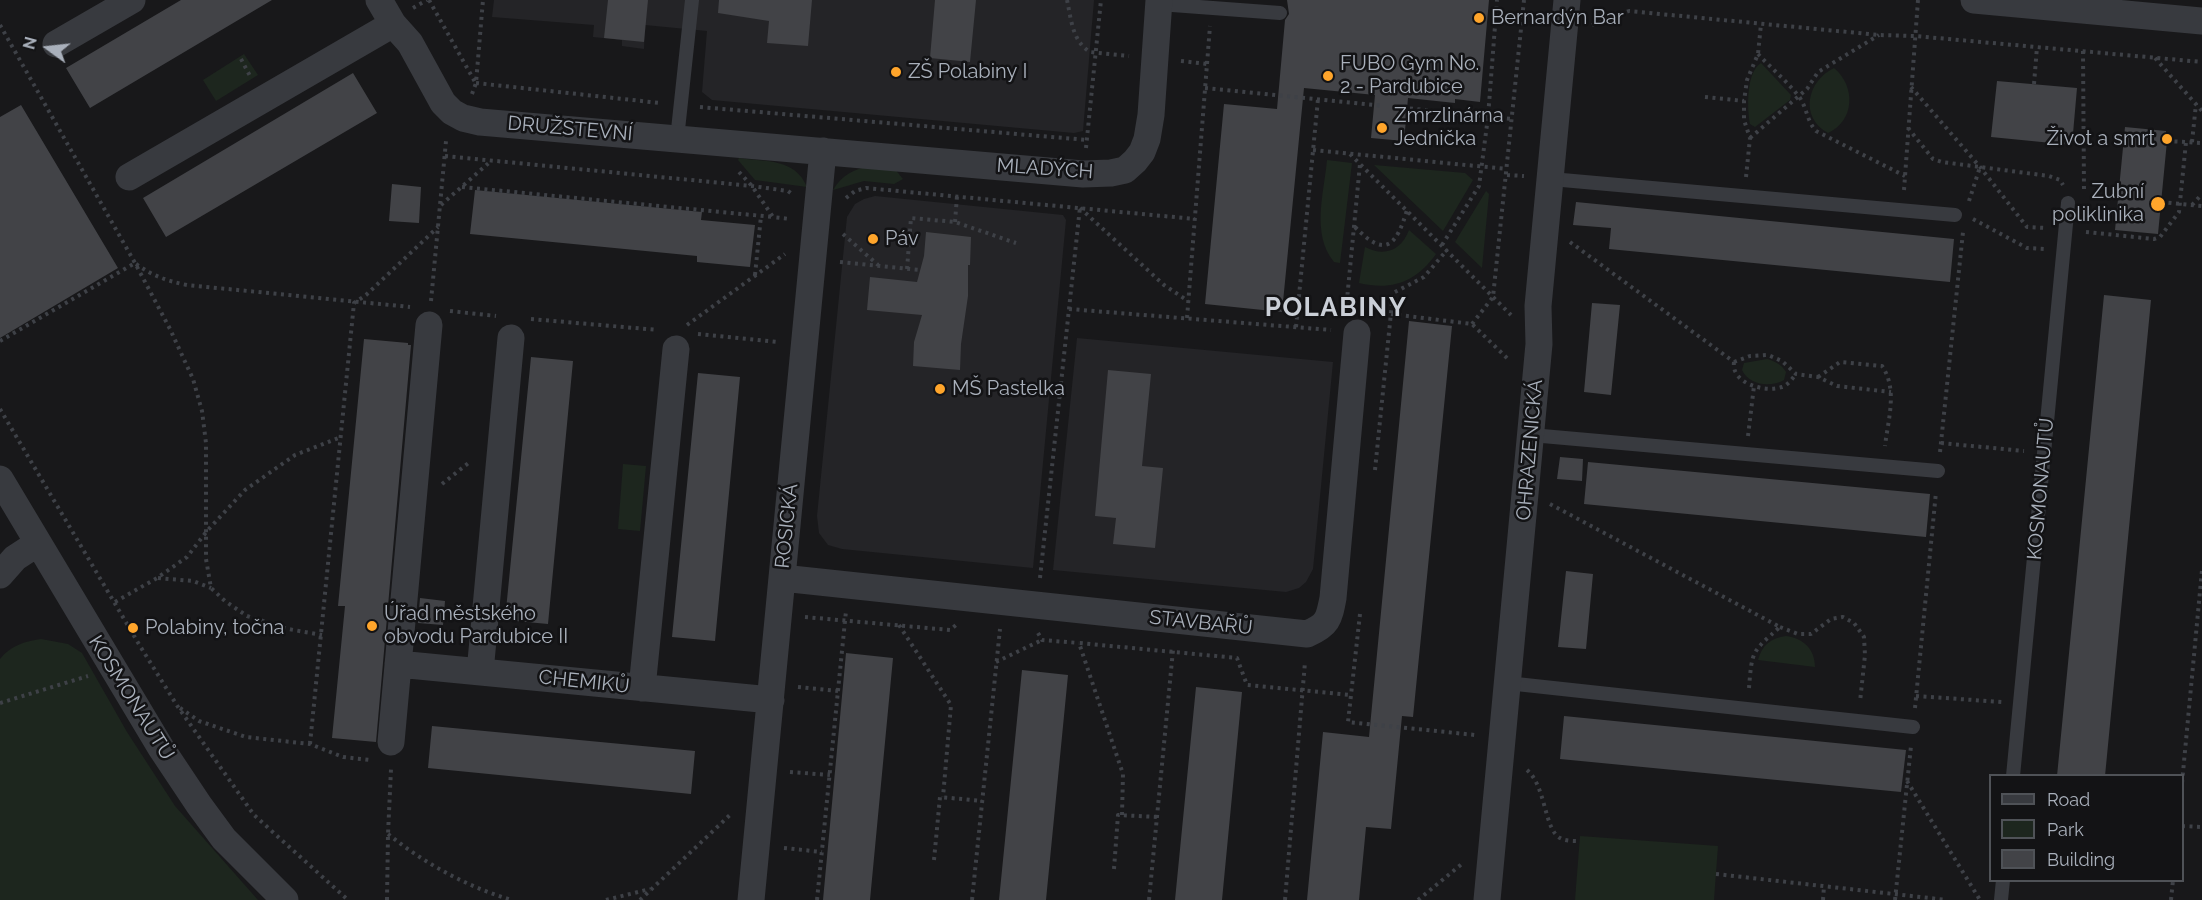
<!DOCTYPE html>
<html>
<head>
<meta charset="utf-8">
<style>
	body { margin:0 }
	#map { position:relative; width:2202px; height:900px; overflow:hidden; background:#18181a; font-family:Raleway,sans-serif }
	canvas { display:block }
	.legend { position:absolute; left:1989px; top:774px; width:195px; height:108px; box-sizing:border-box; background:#131315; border:2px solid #4f5257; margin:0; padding:8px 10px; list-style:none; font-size:18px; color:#a9b0bb }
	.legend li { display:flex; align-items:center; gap:12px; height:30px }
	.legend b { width:30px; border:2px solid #4f5257 }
	.north { position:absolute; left:18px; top:18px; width:60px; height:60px; -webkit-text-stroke:4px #131315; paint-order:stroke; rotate:285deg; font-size:16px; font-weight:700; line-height:24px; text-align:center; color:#a9b0bb }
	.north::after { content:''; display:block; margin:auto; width:21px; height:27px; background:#a9b0bb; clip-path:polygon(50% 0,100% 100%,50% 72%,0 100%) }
</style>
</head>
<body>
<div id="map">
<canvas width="2202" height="900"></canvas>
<ul class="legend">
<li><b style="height:8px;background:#383a3f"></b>Road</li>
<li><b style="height:16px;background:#1d261e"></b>Park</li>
<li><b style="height:16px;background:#424347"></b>Building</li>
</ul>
<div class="north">N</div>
</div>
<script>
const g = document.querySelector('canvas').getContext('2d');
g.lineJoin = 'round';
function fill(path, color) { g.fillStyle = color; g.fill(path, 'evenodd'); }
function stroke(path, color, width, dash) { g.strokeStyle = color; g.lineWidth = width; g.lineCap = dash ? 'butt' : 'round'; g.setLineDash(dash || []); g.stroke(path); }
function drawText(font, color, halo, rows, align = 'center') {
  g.font = font + ' Raleway,sans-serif'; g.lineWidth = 5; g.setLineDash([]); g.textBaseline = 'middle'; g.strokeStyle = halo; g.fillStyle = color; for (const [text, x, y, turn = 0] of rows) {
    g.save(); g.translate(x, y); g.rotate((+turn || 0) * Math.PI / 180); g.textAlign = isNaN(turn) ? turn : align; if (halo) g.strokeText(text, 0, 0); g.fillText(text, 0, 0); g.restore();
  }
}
const built = new Path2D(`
	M 494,0 L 1094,0 L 1083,131 L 1074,133 L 712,100 L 702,92 L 707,31 L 645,25 L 644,49 L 622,46 L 622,40 L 593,37 L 594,25 L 492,17 Z
	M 875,196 L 1063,215 L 1066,220 L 1033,568 L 842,549 L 828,545 L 819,533 L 817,516 L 847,217 L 855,204 L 864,199 Z
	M 1077,338 L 1333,362 L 1313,569 L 1306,582 L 1299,588 L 1286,592 L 1053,570 Z`);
const green = new Path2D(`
	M 244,54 L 258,75 L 216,101 L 203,80 Z
	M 1761,63 L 1791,95 L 1790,100 L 1755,127 L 1750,124 C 1747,109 1746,72 1761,63 Z
	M 1834,68 C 1856,86 1855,121 1828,133 C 1799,117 1807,81 1834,68 Z
	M 739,158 C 766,162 795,158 807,187 L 755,180 L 738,160 Z
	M 1327,160 L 1352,163 L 1340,263 L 1334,262 C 1311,234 1324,193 1327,160 Z
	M 1374,165 L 1465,173 L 1473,180 L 1443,231 Z
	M 870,166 L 894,168 L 903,179 L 894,184 L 864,181 L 833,190 C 842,175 854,169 870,166 Z
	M 1486,191 L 1489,194 L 1482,268 L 1455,242 Z
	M 1409,230 L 1436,254 C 1416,282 1392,291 1359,283 L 1365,247 C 1384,257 1401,251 1409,230 Z
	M 1767,359 C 1775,361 1782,365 1786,372 L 1784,380 C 1770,388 1749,385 1742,370 L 1744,363 Z
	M 623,464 L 646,466 L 640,531 L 618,529 Z
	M 1786,636 C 1803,638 1815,649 1815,667 L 1758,660 C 1762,645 1771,638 1786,636 Z
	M 41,639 L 68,644 L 82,653 L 127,732 L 175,806 L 258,900 L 0,900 L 0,659 C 10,646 25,641 41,639 Z
	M 1580,836 L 1718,846 L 1714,900 L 1575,900 Z`);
const building = new Path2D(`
	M 181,0 L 272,0 L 90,108 L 66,68 Z
	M 608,0 L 648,0 L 644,42 L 604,38 Z
	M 719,0 L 812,0 L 808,46 L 767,43 L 769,21 L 718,13 Z
	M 935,0 L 976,0 L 970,62 L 930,58 Z
	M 1287,0 L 1489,0 L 1480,102 L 1455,99 L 1455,103 L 1408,98 L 1404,141 L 1371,138 L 1375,95 L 1304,88 L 1282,312 L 1205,304 L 1224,104 L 1277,109 L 1285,20 L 1289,14 Z
	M 353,73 L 377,113 L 166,237 L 143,198 Z
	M 1997,81 L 2077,88 L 2072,145 L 1991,137 Z
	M 21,105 L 118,268 L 0,338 L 0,117 Z
	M 2125,127 L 2166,131 L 2167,141 L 2158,234 L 2115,230 Z
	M 392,184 L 421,187 L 419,223 L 389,221 Z
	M 475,190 L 702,212 L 701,220 L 755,225 L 750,267 L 697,262 L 697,256 L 470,234 Z
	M 1576,202 L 1954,239 L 1950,282 L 1609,249 L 1611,228 L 1573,225 Z
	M 926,232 L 971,237 L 970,265 L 968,265 L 968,296 L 961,344 L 960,370 L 913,366 L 914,342 L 922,315 L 867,310 L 870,277 L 917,282 L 924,256 Z
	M 2104,295 L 2151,300 L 2105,776 L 2057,776 Z
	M 1592,303 L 1620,305 L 1611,395 L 1584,392 Z
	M 1409,321 L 1452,326 L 1413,717 L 1402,716 L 1391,829 L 1366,827 L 1359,900 L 1307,900 L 1323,732 L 1369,737 Z
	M 364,339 L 408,343 L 408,345 L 411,345 L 376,742 L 332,738 L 345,606 L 338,606 Z
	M 531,357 L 573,361 L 548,624 L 505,620 Z
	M 1108,370 L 1151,374 L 1142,466 L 1163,468 L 1155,548 L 1113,544 L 1116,518 L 1095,516 Z
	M 698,373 L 740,377 L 715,641 L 672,637 Z
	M 1560,457 L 1583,459 L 1582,481 L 1557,479 Z
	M 1588,462 L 1930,494 L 1926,537 L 1584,504 Z
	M 1566,571 L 1593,574 L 1586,649 L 1558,647 Z
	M 420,598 L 445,601 L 443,625 L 418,623 Z
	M 846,653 L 893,658 L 870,900 L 823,900 Z
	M 1022,670 L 1068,675 L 1046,900 L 999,900 Z
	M 1196,687 L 1242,692 L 1222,900 L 1175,900 Z
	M 1564,716 L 1906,750 L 1901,792 L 1560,759 Z
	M 432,726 L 695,751 L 691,794 L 428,768 Z`);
const path = new Path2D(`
	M 429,0 L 475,82
	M 1067,0 C 1071,18 1072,41 1090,52 L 1129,56
	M 413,8 L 427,0
	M 0,25 L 135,263 L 170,329 L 193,379 L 202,411 L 206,443 L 206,559 L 211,588 L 225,601 L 247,616 L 288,629 L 322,635
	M 1592,25 L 1629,11 L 1879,35 L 1915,36 L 2202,62
	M 2083,51 L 2084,191
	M 1758,54 C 1771,68 1788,82 1800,98 C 1807,109 1807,121 1816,131 L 1905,176
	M 2155,58 L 2202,111
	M 241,59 L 250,76
	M 1181,61 L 1207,64
	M 476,83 L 660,103
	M 2034,84 L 2037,47
	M 1911,87 L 1980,167 L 2027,227 L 2046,228
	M 1205,88 L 1384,106
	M 472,94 L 476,83 L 483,0
	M 1705,97 L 1744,101
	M 700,107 L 1087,140
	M 1395,107 L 1512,119
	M 1908,128 L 1933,159 L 1942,162 L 2049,176 L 2060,180 L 2063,185
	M 1750,138 L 1807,89 L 1818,72 L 1879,35
	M 2167,141 L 2202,143
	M 2192,142 L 2196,104
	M 1086,148 L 1101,0
	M 1313,150 L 1507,169
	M 1350,154 L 1511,315
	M 445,156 L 752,186 L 788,191 L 792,194
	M 739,172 L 752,186 L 773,217 L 790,219
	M 1507,175 L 1524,176
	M 1746,177 L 1750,138 L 1744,120 L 1744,101 L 1747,80 L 1758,54 L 1761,24
	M 462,187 L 773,217
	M 1904,190 L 1918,0
	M 846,198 L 855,191 L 866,188 L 1195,219
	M 1969,201 L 1980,167
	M 2161,202 L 2202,206
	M 441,205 L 491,161
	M 2192,205 L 2202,194
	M 1080,208 L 1164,285 L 1188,301
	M 1973,219 L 2027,248 L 2045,249
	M 955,222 L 957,196
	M 1355,227 C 1385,258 1396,247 1407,210
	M 2086,232 L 2154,239 L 2160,237 L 2179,212 L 2186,142
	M 843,234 L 878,265
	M 1570,242 L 1734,362
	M 1442,245 L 1479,186 L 1488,117 L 1497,0
	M 840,262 L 920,270
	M 136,264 C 153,276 167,281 187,285 L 410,307
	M 907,269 L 911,218 L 955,222 L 1016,243
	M 755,275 L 761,216
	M 431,301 L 446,141
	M 1069,309 L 1331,330
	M 1346,310 L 1360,164
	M 450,311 L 496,316
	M 1391,314 L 1472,324 L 1510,361
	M 1187,318 L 1210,26
	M 531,319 L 658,330
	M 1472,324 L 1493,297 L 1524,0
	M 687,325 L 785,254
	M 1296,327 L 1318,99
	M 698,334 L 777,342
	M 0,341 L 135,263
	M 1734,362 L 1750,356 L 1768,355 L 1782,361 L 1796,374 L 1818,377 L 1837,386 L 1891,392
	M 1734,362 C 1731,383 1764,393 1782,387 C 1788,385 1792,379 1796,374
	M 1818,377 L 1840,362 L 1882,366 C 1898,389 1888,420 1885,446
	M 0,409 L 140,646 L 178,707 L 254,815 L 348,900
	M 1748,436 L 1754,386
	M 1941,443 L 2024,451
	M 1940,452 L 1963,232
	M 1375,470 L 1393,293 L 1424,277 L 1447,250
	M 442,484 L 471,461
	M 1550,504 L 1780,627 C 1752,652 1752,650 1749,688
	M 158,578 L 193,581 L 211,588
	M 1040,578 L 1080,207
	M 115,602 L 157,578 L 187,557 L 207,531 L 245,490 L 295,455 L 341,437
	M 1360,614 L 1348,722 L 1475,735
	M 805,617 L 950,630 L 956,625
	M 899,625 L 951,705 L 943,797
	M 1780,627 L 1798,634 L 1811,634 L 1831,619 L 1843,617 L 1854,623 L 1864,637 L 1865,655 L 1860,702
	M 1038,633 L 1042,640 L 1079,643
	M 996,662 L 1042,640
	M 798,687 L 838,691
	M 1916,696 L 2002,702
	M 0,703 L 88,676
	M 180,708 L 199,721 L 246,737 L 310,744 L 343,757 L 370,760
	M 1915,708 L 1936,492
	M 310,744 L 354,303 L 366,295 L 438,227
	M 1527,770 C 1546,786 1544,829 1560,838 C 1565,841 1573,841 1579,841
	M 790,772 L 830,775
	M 1907,781 L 1980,900
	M 2182,783 L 2202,570
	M 1122,815 L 1123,774 L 1079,643 L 1237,658 L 1247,685 L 1351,695
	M 2182,826 L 2202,827
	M 388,834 C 424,863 467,887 512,900
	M 784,848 L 822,852
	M 934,860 L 940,797 L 982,801
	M 1114,869 L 1118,815 L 1157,817
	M 1716,874 L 1947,900
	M 387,900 L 388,834 L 391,769
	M 606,900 L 650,889
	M 640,900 L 731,814
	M 817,900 L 846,611
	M 972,900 L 1000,629
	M 1149,900 L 1173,650
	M 1285,900 L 1305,662
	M 1418,900 L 1463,863
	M 1823,900 L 1824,886
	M 1895,900 L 1911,746
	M 2171,900 L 2173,880`);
const service = new Path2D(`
	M 1159,4 L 1280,13
	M 677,139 L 692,0
	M 1551,179 L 1955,215
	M 1531,435 L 1938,471
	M 1507,683 L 1913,727
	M 2013,776 L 2068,203
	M 2001,900 L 2003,880`);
const minor = new Path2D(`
	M 379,0 L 393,24 L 410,43 L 443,103 L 452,112 L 463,118 L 480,122 L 1083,174 L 1111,173 L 1125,170 L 1135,161 L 1142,152 L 1147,139 L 1151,115 L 1159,0
	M 1974,0 L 2202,21
	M 56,44 L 132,0
	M 129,177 L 393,24
	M 0,479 L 161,748 L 199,805 L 224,839 L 285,900
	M 0,575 L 15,558 L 38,543
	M 782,578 L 1307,634 C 1328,625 1329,619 1333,598 L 1357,333
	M 398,664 L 771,700
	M 480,672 L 511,338
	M 642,688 L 676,349
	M 391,742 L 429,325
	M 751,900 L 823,151
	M 1487,900 L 1539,344 L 1538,306 L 1567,0`);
const markers = [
	[1479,18,6,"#ffa52b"],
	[896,72,6,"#ffa52b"],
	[1328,76,6,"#ffa52b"],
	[1382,128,6,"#ffa52b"],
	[2167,139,6,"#ffa52b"],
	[2158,204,8,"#ffa52b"],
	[873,239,6,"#ffa52b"],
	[940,389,6,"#ffa52b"],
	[372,626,6,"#ffa52b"],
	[133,628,6,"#ffa52b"]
];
const poiNames = [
	["Bernardýn Bar",1491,18],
	["FUBO Gym No.",1340,64],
	["2 - Pardubice",1340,87],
	["ZŠ Polabiny I",908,72],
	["Zmrzlinárna",1394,116],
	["Jednička",1394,139],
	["Život a smrt",2155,139,"right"],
	["Zubní",2144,192,"right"],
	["poliklinika",2144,215,"right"],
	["Páv",885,239],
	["MŠ Pastelka",952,389],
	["Úřad městského",384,614],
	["obvodu Pardubice II",384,637],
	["Polabiny, točna",145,628]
];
const streetNames = [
	["DRUŽSTEVNÍ",570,129,5],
	["MLADÝCH",1045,169,4],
	["OHRAZENICKÁ",1530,450,-85],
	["KOSMONAUTŮ",2041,489,-85],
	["ROSICKÁ",787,526,-84],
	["STAVBAŘŮ",1201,623,6],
	["CHEMIKŮ",584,682,6],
	["KOSMONAUTŮ",131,698,58]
];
const districtNames = [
	["POLABINY",1336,308]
];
fill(built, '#242427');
fill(green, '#1d261e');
fill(building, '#424347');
stroke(path, '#3e4147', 4, [3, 4.5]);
stroke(service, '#383a3f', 14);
stroke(minor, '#383a3f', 27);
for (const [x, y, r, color] of markers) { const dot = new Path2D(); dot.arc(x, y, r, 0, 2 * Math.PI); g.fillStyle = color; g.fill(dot); stroke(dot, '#131315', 2); }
drawText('20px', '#a9b0bb', '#131315', poiNames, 'left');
drawText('20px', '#a9b0bb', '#131315', streetNames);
g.letterSpacing = '1.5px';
drawText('bold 26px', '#cacfd7', '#131315', districtNames);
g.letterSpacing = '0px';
</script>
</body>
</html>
